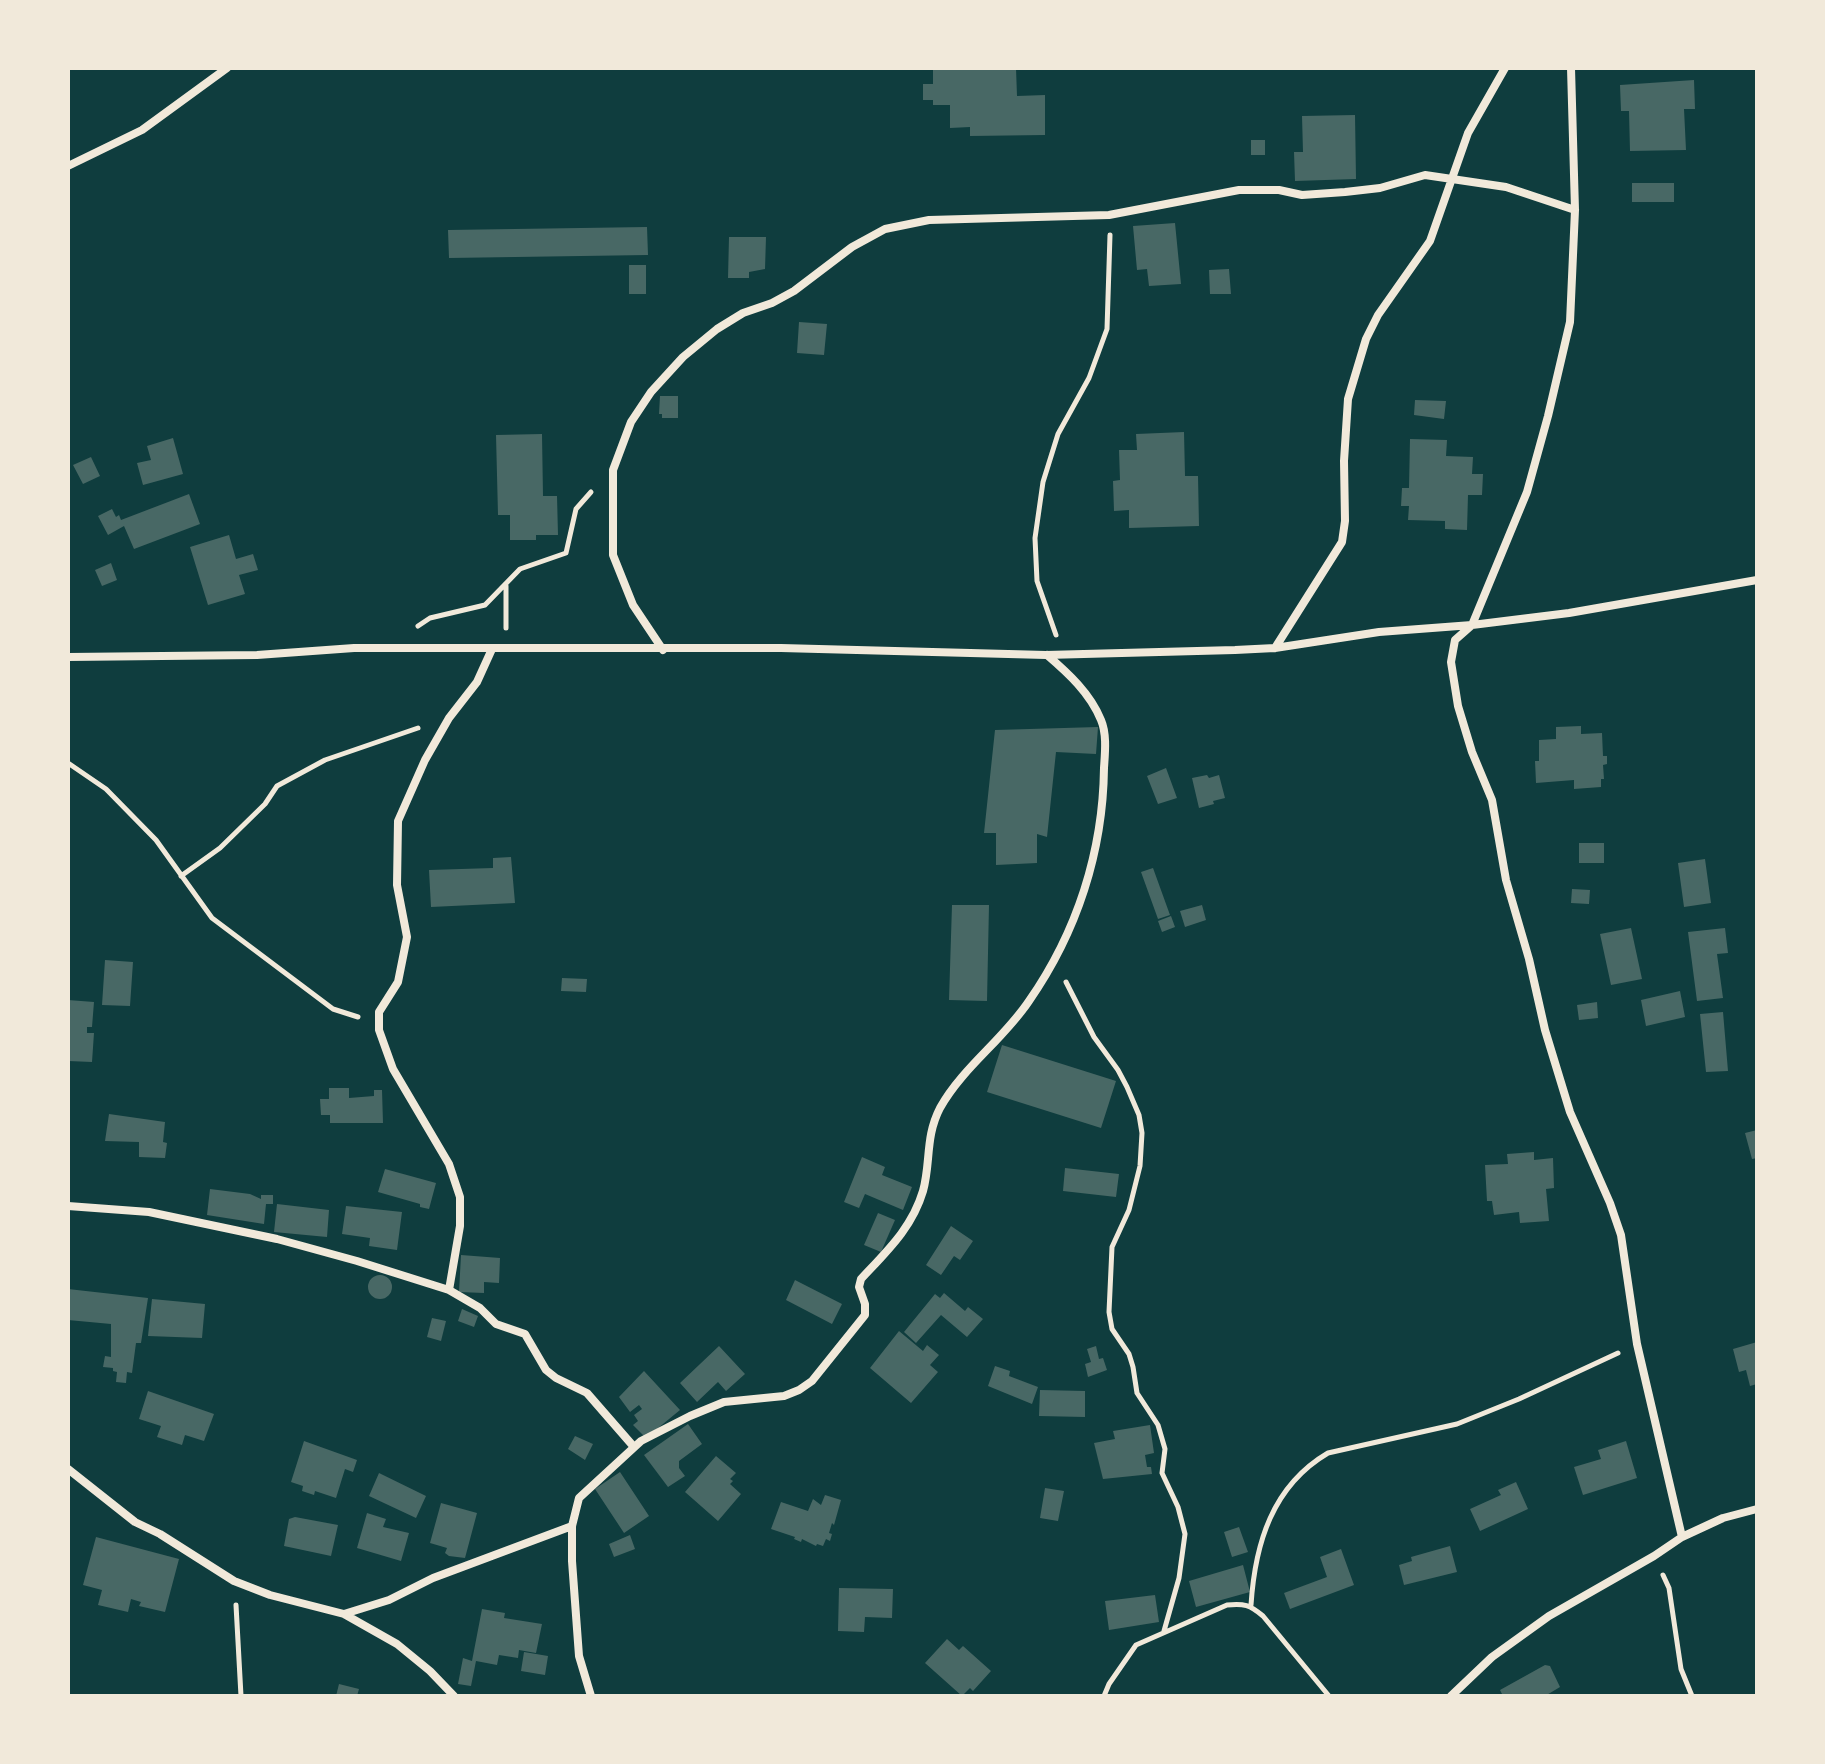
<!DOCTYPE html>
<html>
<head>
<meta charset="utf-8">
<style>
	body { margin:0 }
	#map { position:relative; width:1825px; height:1764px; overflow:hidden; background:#0f3d3e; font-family:Roboto,sans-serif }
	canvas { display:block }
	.frame { position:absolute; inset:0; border:70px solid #f1e9da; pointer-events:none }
</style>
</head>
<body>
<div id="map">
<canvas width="1825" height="1764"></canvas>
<div class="frame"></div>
</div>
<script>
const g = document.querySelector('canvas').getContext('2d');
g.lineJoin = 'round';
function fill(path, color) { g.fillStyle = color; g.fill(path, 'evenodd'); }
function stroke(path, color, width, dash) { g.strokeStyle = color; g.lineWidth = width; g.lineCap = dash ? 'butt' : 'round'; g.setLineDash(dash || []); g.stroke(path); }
const building = new Path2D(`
	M 933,68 L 1016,68 L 1017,96 L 1045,95 L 1045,135 L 970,136 L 970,127 L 950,128 L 950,105 L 933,105 L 933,100 L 923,100 L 923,84 L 933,84 Z
	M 1694,80 L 1695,109 L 1684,109 L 1686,150 L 1630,151 L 1629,111 L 1621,111 L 1620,85 Z
	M 1355,115 L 1356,179 L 1295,181 L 1294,152 L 1303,152 L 1302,116 Z
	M 1251,140 L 1265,140 L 1265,155 L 1251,155 Z
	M 1632,183 L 1674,183 L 1674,202 L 1632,202 Z
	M 1175,223 L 1181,284 L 1149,286 L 1147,269 L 1137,270 L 1133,226 Z
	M 647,227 L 648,255 L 449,258 L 448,230 Z
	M 729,237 L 766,237 L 765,269 L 749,272 L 749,278 L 728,278 Z
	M 629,265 L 646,265 L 646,294 L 629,294 Z
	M 1229,269 L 1231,294 L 1210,294 L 1209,270 Z
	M 799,322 L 827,324 L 824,355 L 797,353 Z
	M 660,396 L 678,396 L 678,418 L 662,418 L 662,414 L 659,414 Z
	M 1415,400 L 1446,401 L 1444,419 L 1414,415 Z
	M 1184,432 L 1185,476 L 1198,476 L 1199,526 L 1129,528 L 1129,510 L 1114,511 L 1113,481 L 1120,480 L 1119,450 L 1137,450 L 1136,434 Z
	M 542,434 L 543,496 L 557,496 L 558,535 L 536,535 L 536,540 L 510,540 L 510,515 L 498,515 L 496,435 Z
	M 173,438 L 183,474 L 143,485 L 137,463 L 151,460 L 147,446 Z
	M 1410,439 L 1447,440 L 1446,456 L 1473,457 L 1472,474 L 1483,474 L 1482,495 L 1468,495 L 1467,530 L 1445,529 L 1445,521 L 1408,520 L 1409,506 L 1401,506 L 1402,488 L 1409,488 Z
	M 91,457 L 100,476 L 83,484 L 73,465 Z
	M 189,494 L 200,524 L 134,549 L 124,526 L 108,535 L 98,516 L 112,509 L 116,517 L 119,515 L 121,520 Z
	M 229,535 L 236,559 L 253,554 L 258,570 L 239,575 L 245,594 L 208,605 L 190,547 Z
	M 111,563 L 117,580 L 102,586 L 95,570 Z
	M 1581,726 L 1581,734 L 1602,733 L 1603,756 L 1607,756 L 1607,764 L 1603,765 L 1604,779 L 1601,779 L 1601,787 L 1574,789 L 1574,780 L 1536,783 L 1535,761 L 1539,761 L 1539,740 L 1556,739 L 1556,727 Z
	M 1098,727 L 1096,754 L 1056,752 L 1047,837 L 1037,834 L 1037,863 L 996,865 L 996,833 L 984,833 L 995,730 Z
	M 1166,768 L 1177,798 L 1158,804 L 1147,776 Z
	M 1207,775 L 1209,778 L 1219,775 L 1225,798 L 1213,801 L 1214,804 L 1199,808 L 1192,778 Z
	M 1579,843 L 1604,843 L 1604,863 L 1579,863 Z
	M 511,857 L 515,903 L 431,907 L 429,870 L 493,868 L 493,858 Z
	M 1705,859 L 1711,903 L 1684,907 L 1678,863 Z
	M 1153,868 L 1170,915 L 1158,919 L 1141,872 Z
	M 1572,889 L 1590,890 L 1589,904 L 1571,903 Z
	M 952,905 L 989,905 L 987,1001 L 949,1000 Z
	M 1202,905 L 1206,920 L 1185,927 L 1180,911 Z
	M 1171,916 L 1175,927 L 1162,932 L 1158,921 Z
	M 1631,928 L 1642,979 L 1611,985 L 1600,934 Z
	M 1725,928 L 1728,953 L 1717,954 L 1723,998 L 1697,1001 L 1688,932 Z
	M 105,960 L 133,962 L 130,1006 L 102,1005 Z
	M 562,978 L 587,979 L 586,992 L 561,991 Z
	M 1680,991 L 1685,1017 L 1646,1026 L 1641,1000 Z
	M 68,1000 L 94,1002 L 92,1027 L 87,1027 L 87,1033 L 94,1033 L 92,1062 L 68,1061 Z
	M 1597,1002 L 1598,1018 L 1579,1020 L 1577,1005 Z
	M 1723,1012 L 1728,1071 L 1706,1072 L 1700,1014 Z
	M 1002,1045 L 1116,1081 L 1101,1128 L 987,1092 Z
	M 329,1088 L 349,1088 L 349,1098 L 374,1096 L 374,1090 L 382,1090 L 383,1123 L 330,1123 L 330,1115 L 321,1115 L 320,1099 L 329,1099 Z
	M 109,1114 L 165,1122 L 163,1142 L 167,1143 L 165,1158 L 139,1157 L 139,1142 L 105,1141 Z
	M 1757,1130 L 1757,1158 L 1752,1159 L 1745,1133 Z
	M 1534,1152 L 1534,1160 L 1553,1158 L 1554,1188 L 1546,1189 L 1549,1221 L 1520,1223 L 1519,1212 L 1494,1215 L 1492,1201 L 1487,1201 L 1485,1165 L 1508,1164 L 1507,1154 Z
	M 862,1157 L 885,1167 L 882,1175 L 912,1187 L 903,1210 L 865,1194 L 859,1208 L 844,1202 Z
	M 1065,1168 L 1119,1174 L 1116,1197 L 1063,1191 Z
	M 385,1169 L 436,1183 L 429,1209 L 420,1207 L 420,1204 L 378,1192 Z
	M 210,1189 L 250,1194 L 261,1199 L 261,1195 L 273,1195 L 273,1204 L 266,1204 L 264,1224 L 207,1215 Z
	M 277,1204 L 329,1210 L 327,1237 L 274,1232 Z
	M 346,1206 L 402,1212 L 397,1250 L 369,1246 L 370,1238 L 342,1234 Z
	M 878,1213 L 895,1220 L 881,1252 L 864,1245 Z
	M 951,1226 L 973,1241 L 960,1260 L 954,1256 L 941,1275 L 926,1265 Z
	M 461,1255 L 500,1258 L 499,1283 L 484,1282 L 484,1293 L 459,1292 Z
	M368 1287a12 12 0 1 1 24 0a12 12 0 1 1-24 0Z
	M 795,1280 L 842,1304 L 832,1324 L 786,1300 Z
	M 68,1289 L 148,1298 L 141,1343 L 136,1343 L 132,1373 L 127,1372 L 126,1383 L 116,1382 L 117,1372 L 113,1371 L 113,1368 L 103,1367 L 105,1356 L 111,1357 L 111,1324 L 68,1320 Z
	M 944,1293 L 965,1311 L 968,1307 L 983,1319 L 967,1337 L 941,1315 L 916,1343 L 904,1332 L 935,1294 L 940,1298 Z
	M 152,1299 L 205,1304 L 202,1338 L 148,1336 Z
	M 462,1309 L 478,1316 L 474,1327 L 458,1321 Z
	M 432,1318 L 446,1321 L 441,1341 L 427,1337 Z
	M 899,1331 L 923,1351 L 927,1345 L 939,1355 L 930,1365 L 938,1372 L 911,1403 L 870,1368 Z
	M 1757,1342 L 1757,1384 L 1750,1386 L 1746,1370 L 1739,1372 L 1733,1349 Z
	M 719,1346 L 745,1374 L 726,1391 L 718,1382 L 697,1402 L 680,1383 Z
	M 1096,1346 L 1099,1359 L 1103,1358 L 1107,1370 L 1088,1377 L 1085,1364 L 1091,1362 L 1087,1349 Z
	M 995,1366 L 1010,1371 L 1009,1376 L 1038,1387 L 1032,1404 L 988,1386 Z
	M 644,1371 L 680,1410 L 646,1438 L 633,1425 L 638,1421 L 634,1415 L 642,1409 L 639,1405 L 630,1412 L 619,1397 Z
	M 1040,1390 L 1085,1391 L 1085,1417 L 1039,1416 Z
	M 148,1391 L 214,1414 L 204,1441 L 185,1435 L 182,1445 L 157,1437 L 161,1426 L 139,1419 Z
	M 688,1424 L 702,1444 L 679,1461 L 679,1468 L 685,1476 L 668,1487 L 644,1455 Z
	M 1150,1425 L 1154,1453 L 1145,1455 L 1147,1467 L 1151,1467 L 1152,1474 L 1103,1479 L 1094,1443 L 1115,1439 L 1113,1431 Z
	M 575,1436 L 593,1444 L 585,1460 L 568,1449 Z
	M 304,1441 L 357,1460 L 353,1472 L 345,1469 L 336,1498 L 315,1491 L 314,1495 L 302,1491 L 303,1486 L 291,1482 Z
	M 1626,1441 L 1637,1478 L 1583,1495 L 1574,1467 L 1601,1459 L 1598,1450 Z
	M 716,1456 L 736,1473 L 730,1479 L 733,1481 L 730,1484 L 741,1494 L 718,1521 L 685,1492 Z
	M 620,1472 L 649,1516 L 624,1533 L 595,1489 Z
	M 379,1473 L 426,1496 L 416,1518 L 369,1496 Z
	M 1516,1482 L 1528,1509 L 1480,1531 L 1470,1509 L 1501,1495 L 1498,1490 Z
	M 1045,1488 L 1064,1491 L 1058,1521 L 1040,1518 Z
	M 825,1495 L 841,1500 L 834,1525 L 832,1523 L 829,1533 L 832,1534 L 830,1541 L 826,1539 L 823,1546 L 817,1544 L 816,1546 L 802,1539 L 801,1542 L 794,1539 L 795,1537 L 771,1529 L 781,1502 L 808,1511 L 813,1499 L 821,1505 Z
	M 441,1503 L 477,1513 L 465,1558 L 449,1556 L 445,1553 L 447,1548 L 430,1543 Z
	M 367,1513 L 386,1519 L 383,1527 L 409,1533 L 401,1561 L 357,1548 Z
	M 295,1517 L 338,1525 L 331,1556 L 284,1546 L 289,1519 Z
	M 1239,1527 L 1248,1552 L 1232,1557 L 1224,1532 Z
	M 630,1535 L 635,1549 L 614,1557 L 609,1544 Z
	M 96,1537 L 179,1559 L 165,1612 L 139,1606 L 141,1602 L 131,1599 L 128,1612 L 98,1605 L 102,1590 L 83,1585 Z
	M 1450,1546 L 1457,1572 L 1404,1585 L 1399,1565 L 1412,1561 L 1411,1557 Z
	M 1341,1549 L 1354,1585 L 1290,1609 L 1284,1593 L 1327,1577 L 1320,1557 Z
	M 1243,1565 L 1250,1592 L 1196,1607 L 1189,1581 Z
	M 839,1588 L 893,1589 L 892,1618 L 865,1617 L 864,1632 L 838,1631 Z
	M 1155,1595 L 1159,1622 L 1109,1630 L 1105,1601 Z
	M 482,1609 L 505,1613 L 504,1618 L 542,1624 L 536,1653 L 519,1650 L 518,1658 L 499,1655 L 497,1665 L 476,1661 L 471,1686 L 458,1684 L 463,1658 L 472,1661 Z
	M 947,1639 L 959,1650 L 963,1646 L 991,1671 L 973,1691 L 970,1688 L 962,1696 L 925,1663 Z
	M 524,1652 L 548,1656 L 545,1675 L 521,1671 Z
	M 1545,1665 L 1550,1666 L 1560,1687 L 1545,1696 L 1503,1696 L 1500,1690 Z
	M 339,1684 L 359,1689 L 357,1696 L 336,1696 Z`);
const path = new Path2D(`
	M 418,626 L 430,618 L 485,605 L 520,569 L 566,553 L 576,509 L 591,492
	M 506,628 L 506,586
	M 1056,635 L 1037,581 L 1035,538 L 1043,482 L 1058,434 L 1089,378 L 1107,329 L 1110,235
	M 68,763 L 106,789 L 156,840 L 212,918 L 333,1009 L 358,1017
	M 181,876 L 220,848 L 265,804 L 277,786 L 325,760 L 418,728
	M 1066,982 L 1094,1037 L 1118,1070 L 1127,1087 L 1139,1115 L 1142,1133 L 1140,1166 L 1129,1210 L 1112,1247 L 1109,1312 L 1112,1329 L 1129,1354 L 1133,1367 L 1137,1393 L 1158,1425 L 1165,1449 L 1162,1473 L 1178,1507 L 1185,1534 L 1179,1578 L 1164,1631
	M 1663,1575 L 1669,1588 L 1681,1669 L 1692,1696
	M 236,1605 L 241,1696
	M 1251,1605 C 1255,1544 1272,1486 1328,1453 L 1457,1424 L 1519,1399 L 1618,1353
	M 1104,1696 L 1109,1684 L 1136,1645 L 1227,1605 C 1244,1603 1250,1605 1263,1616 L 1329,1696`);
const minor = new Path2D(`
	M 1571,68 L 1575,210 L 1570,322 L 1548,416 L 1527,492 L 1472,625 L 1455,640 L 1451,662 L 1458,706 L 1472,752 L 1492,800 L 1506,880 L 1529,959 L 1545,1030 L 1570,1112 L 1610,1203 L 1621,1235 L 1637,1344 L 1682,1537
	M 68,166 L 142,130 L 227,68
	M 1275,648 L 1342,542 L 1345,521 L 1344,461 L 1348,399 L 1366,339 L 1378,315 L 1430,241 L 1468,133 L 1505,68
	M 663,650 L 633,605 L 613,555 L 613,470 L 631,422 L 651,392 L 683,357 L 717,329 L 743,313 L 772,303 L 794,291 L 852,247 L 885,229 L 929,220 L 1109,215 L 1239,190 L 1279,190 L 1302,195 L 1345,192 L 1380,188 L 1425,175 L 1506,187 L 1575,210
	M 68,657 L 257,655 L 354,648 L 781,648 L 1046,655 L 1235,650 L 1275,648 L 1379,632 L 1472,625 L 1569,613 L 1757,580
	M 68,1206 L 149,1212 L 277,1239 L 357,1261 L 449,1290 L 480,1308 L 496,1324 L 525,1334 L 546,1370 L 556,1378 L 587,1393 L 634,1447
	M 449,1290 L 460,1226 L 460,1197 L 449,1164 L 393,1069 L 379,1030 L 379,1012 L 398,982 L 407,937 L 397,885 L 398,821 L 425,760 L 449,718 L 477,682 L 492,649
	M 68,1469 L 135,1522 L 160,1534 L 234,1581 L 270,1595 L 344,1614 L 397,1644 L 430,1671 L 454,1696
	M 344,1614 L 389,1600 L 433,1578 L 572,1526
	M 591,1696 L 579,1656 L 572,1561 L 572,1526 L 579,1498 L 641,1441 L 690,1416 L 724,1402 L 784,1396 L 799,1390 L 812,1381 L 865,1315 L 865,1304 L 859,1287 L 861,1279 C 887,1251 912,1228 923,1191 C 931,1162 925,1137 940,1108 C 963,1067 1003,1040 1029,1001 C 1077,932 1103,852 1104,768 C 1105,753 1107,734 1101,720 C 1090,693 1068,673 1047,655
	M 1451,1696 L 1492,1657 L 1549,1616 L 1654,1556 L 1682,1537 L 1723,1518 L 1757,1509`);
fill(building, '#486865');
stroke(path, '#f1e9da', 5);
stroke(minor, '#f1e9da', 8);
</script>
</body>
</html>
